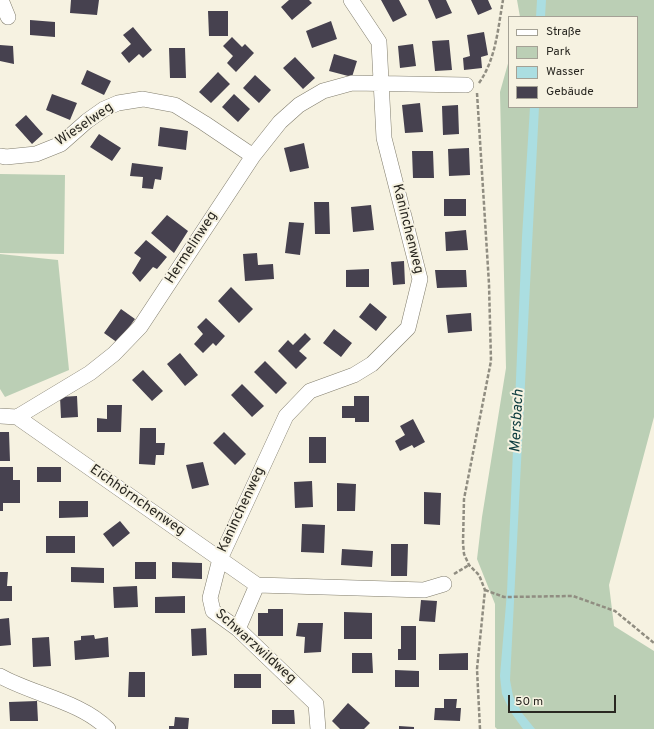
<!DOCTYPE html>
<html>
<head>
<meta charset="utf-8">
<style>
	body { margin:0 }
	#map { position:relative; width:654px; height:729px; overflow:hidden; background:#f6f2e1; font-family:Overpass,sans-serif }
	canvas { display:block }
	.legend { position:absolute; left:508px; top:16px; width:130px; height:92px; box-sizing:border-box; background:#f6f2e1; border:1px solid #a4a195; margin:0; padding:5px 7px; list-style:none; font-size:12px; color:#2a2822 }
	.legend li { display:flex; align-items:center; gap:8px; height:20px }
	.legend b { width:20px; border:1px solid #a4a195 }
	.scale { position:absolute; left:508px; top:695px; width:108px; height:18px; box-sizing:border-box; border:2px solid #2a2822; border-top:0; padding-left:5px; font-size:12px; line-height:14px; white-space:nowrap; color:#2a2822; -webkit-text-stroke:3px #f6f2e1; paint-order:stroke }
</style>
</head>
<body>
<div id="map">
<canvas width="654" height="729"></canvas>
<ul class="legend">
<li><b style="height:5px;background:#fff"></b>Straße</li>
<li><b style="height:11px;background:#bbcfb5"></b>Park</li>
<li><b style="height:11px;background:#abdee1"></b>Wasser</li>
<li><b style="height:11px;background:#46414f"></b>Gebäude</li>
</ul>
<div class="scale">50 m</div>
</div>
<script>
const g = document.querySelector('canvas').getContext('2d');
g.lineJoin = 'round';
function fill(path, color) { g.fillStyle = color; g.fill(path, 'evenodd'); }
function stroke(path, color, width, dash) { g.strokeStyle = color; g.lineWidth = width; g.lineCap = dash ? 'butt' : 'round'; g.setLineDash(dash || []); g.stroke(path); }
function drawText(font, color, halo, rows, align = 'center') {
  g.font = font + ' Overpass,sans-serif'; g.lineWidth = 4; g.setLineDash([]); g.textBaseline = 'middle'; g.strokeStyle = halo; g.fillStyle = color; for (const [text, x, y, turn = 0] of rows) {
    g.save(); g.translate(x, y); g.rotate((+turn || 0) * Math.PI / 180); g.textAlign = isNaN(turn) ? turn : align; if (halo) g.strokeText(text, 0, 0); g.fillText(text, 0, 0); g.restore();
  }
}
const green = new Path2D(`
	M 517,0 L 654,0 L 654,417 L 609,585 L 614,626 L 654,651 L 654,729 L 497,729 L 495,727 L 495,604 L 477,559 L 482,517 L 506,368 L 500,92 L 509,60 L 509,107 L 637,107 L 637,17 L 520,17 Z
	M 0,174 L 65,175 L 64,254 L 0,253 Z
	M 0,254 L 58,260 L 69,370 L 5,397 L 0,389 Z`);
const water = new Path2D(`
	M 537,0 L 546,0 L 545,17 L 536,17 Z
	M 530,107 L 539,107 L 510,680 L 513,696 L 522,713 L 535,729 L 523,729 L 510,711 L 502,694 L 500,676 L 507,592 L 522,237 Z`);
const building = new Path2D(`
	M 71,0 L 99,0 L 97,15 L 70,13 Z
	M 289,0 L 309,0 L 312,3 L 292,20 L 281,7 Z
	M 381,0 L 399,0 L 407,15 L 393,22 Z
	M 428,0 L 446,0 L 452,13 L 436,19 Z
	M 471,0 L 488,0 L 492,9 L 478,15 Z
	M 208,11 L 228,11 L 228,36 L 209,36 Z
	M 30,20 L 55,22 L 55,37 L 30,35 Z
	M 331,21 L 337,39 L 312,48 L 306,31 Z
	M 133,27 L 152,50 L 143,58 L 139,54 L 129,63 L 121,53 L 131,44 L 123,35 Z
	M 484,32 L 488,55 L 481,57 L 482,68 L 464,70 L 463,58 L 470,56 L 467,35 Z
	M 232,37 L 242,47 L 245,44 L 254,53 L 236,72 L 227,63 L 233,56 L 223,46 Z
	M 449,40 L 452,70 L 435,71 L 432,41 Z
	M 413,44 L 416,66 L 400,68 L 398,46 Z
	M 0,45 L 13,46 L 14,64 L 0,61 Z
	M 169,48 L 185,48 L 186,78 L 170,78 Z
	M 334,54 L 357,61 L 352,77 L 329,71 Z
	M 295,57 L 315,78 L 303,89 L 283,68 Z
	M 87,70 L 111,81 L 104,95 L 81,84 Z
	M 218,72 L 230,84 L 211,103 L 199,92 Z
	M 255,75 L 271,90 L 259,103 L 243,88 Z
	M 52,94 L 77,103 L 70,120 L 46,110 Z
	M 234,94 L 250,109 L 238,122 L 222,107 Z
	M 420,103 L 423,132 L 405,133 L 402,105 Z
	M 458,105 L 459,134 L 443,135 L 442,106 Z
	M 26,115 L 43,134 L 32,144 L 15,125 Z
	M 160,127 L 188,131 L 186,150 L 158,146 Z
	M 99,134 L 121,148 L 112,161 L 90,147 Z
	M 304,143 L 309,168 L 290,172 L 284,148 Z
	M 469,148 L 470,175 L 449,176 L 448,149 Z
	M 412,151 L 433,151 L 434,178 L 413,178 Z
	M 132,163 L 163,167 L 161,180 L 155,179 L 153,189 L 142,188 L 143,177 L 130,176 Z
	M 444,199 L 466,199 L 466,216 L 444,216 Z
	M 314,202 L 329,202 L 330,234 L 315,234 Z
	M 371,205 L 374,230 L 353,232 L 351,207 Z
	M 167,215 L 188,231 L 174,253 L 151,233 Z
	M 289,222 L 304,223 L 300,255 L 285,253 Z
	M 466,230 L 468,250 L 446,251 L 445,232 Z
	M 146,240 L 167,257 L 157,269 L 153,267 L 140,282 L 132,273 L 141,258 L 134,253 Z
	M 257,253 L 258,265 L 273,264 L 274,279 L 245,281 L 243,254 Z
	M 404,261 L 405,284 L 393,285 L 391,262 Z
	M 369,269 L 369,287 L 346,287 L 346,270 Z
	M 435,270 L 466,270 L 467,287 L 437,288 Z
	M 231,287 L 253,309 L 239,323 L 218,301 Z
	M 370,303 L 387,317 L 376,331 L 359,317 Z
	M 121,309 L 135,319 L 118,343 L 104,333 Z
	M 471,313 L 472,331 L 448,333 L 446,315 Z
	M 206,318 L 225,336 L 216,346 L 213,343 L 203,353 L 194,344 L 203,334 L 197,327 Z
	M 334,329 L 352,343 L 341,357 L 323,343 Z
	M 305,333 L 311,339 L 299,351 L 307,358 L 296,369 L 278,351 L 288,340 L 293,345 Z
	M 180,353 L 198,375 L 185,386 L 167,364 Z
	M 265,361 L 287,383 L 276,394 L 254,372 Z
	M 143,370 L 163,391 L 152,401 L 132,380 Z
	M 242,384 L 264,406 L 252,417 L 231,395 Z
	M 77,396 L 78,417 L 61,418 L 60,397 Z
	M 354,396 L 369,396 L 369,422 L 355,422 L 355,418 L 342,418 L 342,406 L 354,406 Z
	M 107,405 L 122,405 L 121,432 L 97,432 L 97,418 L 107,419 Z
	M 413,419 L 425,442 L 414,448 L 412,445 L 400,451 L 395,441 L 405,435 L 400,426 Z
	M 140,428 L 156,428 L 156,443 L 165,443 L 164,455 L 156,455 L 155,465 L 139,464 Z
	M 0,432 L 9,432 L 10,461 L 0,461 Z
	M 224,432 L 246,454 L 235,465 L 213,443 Z
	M 309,437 L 326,437 L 326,463 L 309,463 Z
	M 203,462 L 209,485 L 192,489 L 186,465 Z
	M 0,467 L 13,467 L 13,480 L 20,480 L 20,503 L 3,503 L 3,511 L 0,511 Z
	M 37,467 L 61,467 L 61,482 L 37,482 Z
	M 312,481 L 313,507 L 295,508 L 294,482 Z
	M 337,483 L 356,484 L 355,511 L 337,511 Z
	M 424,492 L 441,493 L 440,525 L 424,524 Z
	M 59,501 L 88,501 L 88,517 L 59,518 Z
	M 120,521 L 130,533 L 113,547 L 103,534 Z
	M 302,524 L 325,525 L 324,553 L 301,552 Z
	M 46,536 L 75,536 L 75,553 L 46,553 Z
	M 391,544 L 408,544 L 407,576 L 391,576 Z
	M 342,549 L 373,551 L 372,567 L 341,565 Z
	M 135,562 L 156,562 L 156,579 L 135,579 Z
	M 172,562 L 202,563 L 202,579 L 172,578 Z
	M 71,567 L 104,568 L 104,583 L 71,582 Z
	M 0,572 L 8,572 L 7,586 L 12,586 L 12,601 L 0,601 Z
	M 137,586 L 138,607 L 114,608 L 113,587 Z
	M 185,596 L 185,613 L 155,613 L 155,597 Z
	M 421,600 L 437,601 L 435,622 L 419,621 Z
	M 268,609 L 283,609 L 283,636 L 258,636 L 258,613 L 268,613 Z
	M 344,612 L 372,613 L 372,639 L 344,639 Z
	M 9,618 L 11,645 L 0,646 L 0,619 Z
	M 298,623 L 323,623 L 321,652 L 304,653 L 305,637 L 296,636 Z
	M 401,626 L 416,626 L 416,660 L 398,660 L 398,649 L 401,649 Z
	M 206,628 L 207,655 L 192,656 L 191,629 Z
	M 94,635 L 95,639 L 108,637 L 109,657 L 75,660 L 74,641 L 81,640 L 81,636 Z
	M 49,637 L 51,666 L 33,667 L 32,638 Z
	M 352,653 L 372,653 L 373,673 L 352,673 Z
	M 468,653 L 468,670 L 439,670 L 439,654 Z
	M 395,670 L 419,671 L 419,687 L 395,687 Z
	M 129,672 L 145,672 L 145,697 L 128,697 Z
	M 234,674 L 261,674 L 261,688 L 234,688 Z
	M 444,699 L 457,699 L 456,708 L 461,708 L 460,721 L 434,720 L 435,708 L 444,708 Z
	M 37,701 L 38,721 L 10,721 L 9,702 Z
	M 348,703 L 370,723 L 364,729 L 340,729 L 332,721 Z
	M 272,710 L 294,710 L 295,724 L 272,724 Z
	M 175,717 L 189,718 L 188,729 L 169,729 L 169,726 L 174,726 Z
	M 399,726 L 414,727 L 414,729 L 399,729 Z`);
const path = new Path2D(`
	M 479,83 C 496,59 498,28 503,0
	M 477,93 L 489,284 L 491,361 L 464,499 L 463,543 L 464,554 L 469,565 L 479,575 L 485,590 L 477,669 L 480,729
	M 454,574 L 469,565
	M 485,590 L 504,597 L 573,596 L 615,611 L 654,643`);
const street = new Path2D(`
	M 1,0 L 8,17
	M 0,156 L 6,157 L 36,154 L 61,144 L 87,121 L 104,109 L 118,103 L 143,99 L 175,105 L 204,123 L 253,156
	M 0,416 L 17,417 L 90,373 L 114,354 L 140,327 L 253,156 L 280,122 L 299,105 L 323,91 L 352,83 L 466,85
	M 17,417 L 257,585 L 424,590 L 444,584
	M 238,629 L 257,585
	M 0,676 C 34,695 80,701 108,729
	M 318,729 L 316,704 L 238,629 L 213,611 L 210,598 L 220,559 L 286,416 L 310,391 L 354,375 L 372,364 L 408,328 L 420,279 L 384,138 L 379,42 L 351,0`);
const streetNames = [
	["Wieselweg",85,125,-34],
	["Kaninchenweg",407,229,76],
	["Hermelinweg",192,248,-57],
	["Eichhörnchenweg",137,501,35],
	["Kaninchenweg",242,510,-65],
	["Schwarzwildweg",255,647,42]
];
const waterNames = [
	["Mersbach",518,421,-87]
];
fill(green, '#bbcfb5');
fill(water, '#abdee1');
fill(building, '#46414f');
stroke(street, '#817d6d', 16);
stroke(path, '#908d81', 2.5, [4, 2]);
stroke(street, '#fff', 15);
drawText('14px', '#2a2822', '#f6f2e1', streetNames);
drawText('italic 15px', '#0d3c3f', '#f6f2e1', waterNames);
</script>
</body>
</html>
